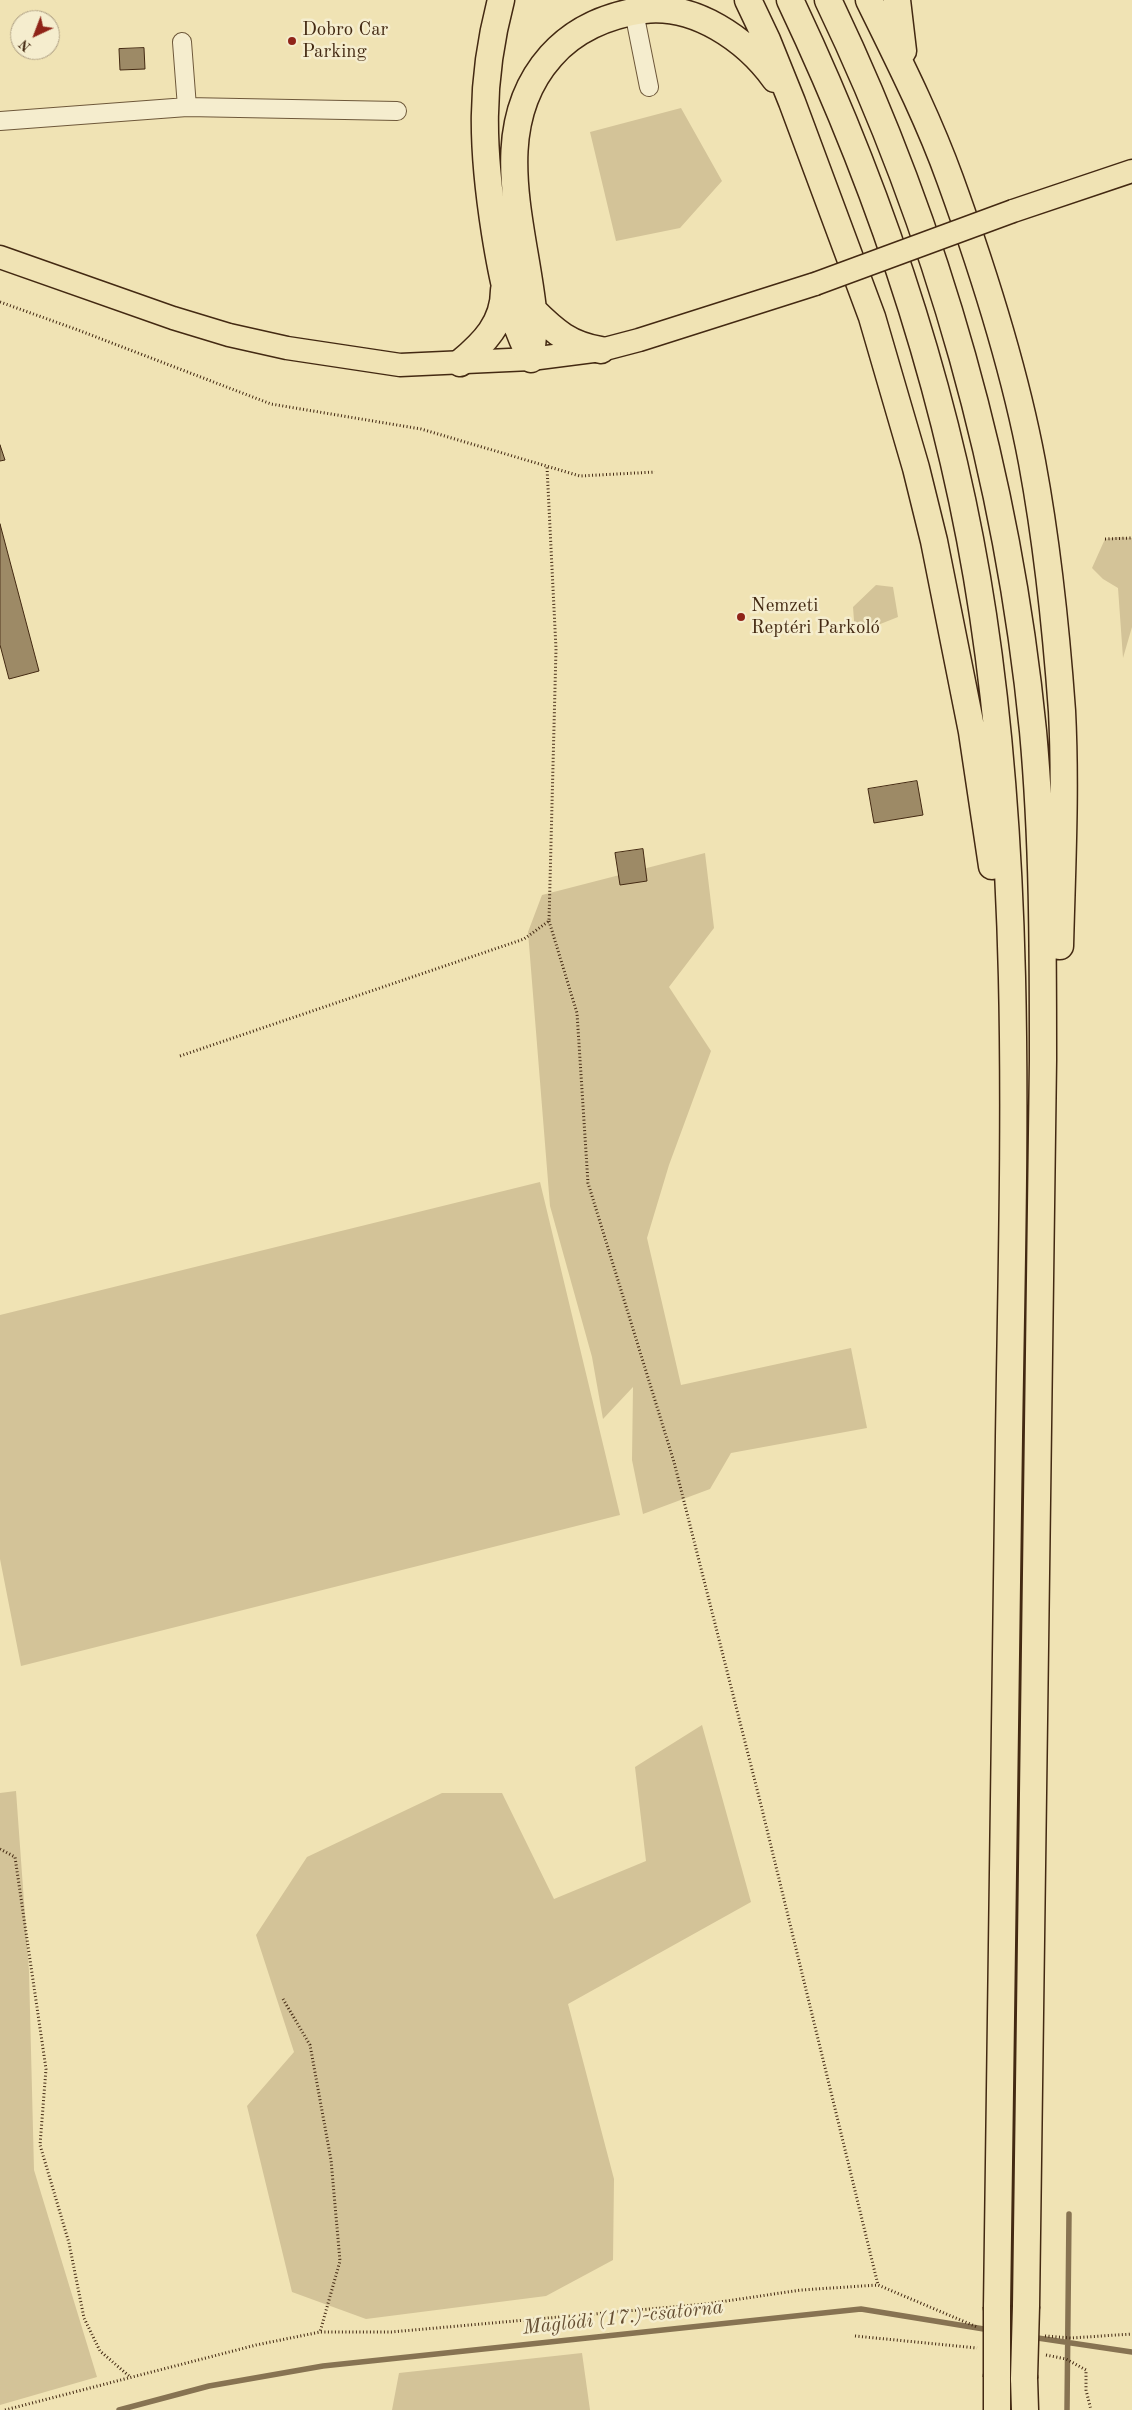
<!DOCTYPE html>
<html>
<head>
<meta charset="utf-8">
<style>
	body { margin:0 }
	#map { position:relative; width:1132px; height:2410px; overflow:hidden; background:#f0e3b4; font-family:"Old Standard TT",serif }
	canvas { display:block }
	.north { position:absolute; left:10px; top:10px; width:50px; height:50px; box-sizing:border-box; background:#f5edce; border:1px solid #ae9f83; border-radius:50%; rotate:223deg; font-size:14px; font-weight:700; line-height:20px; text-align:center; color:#432912 }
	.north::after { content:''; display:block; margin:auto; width:18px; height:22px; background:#8f2418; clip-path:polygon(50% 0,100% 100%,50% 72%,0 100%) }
</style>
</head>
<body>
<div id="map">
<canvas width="1132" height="2410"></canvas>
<div class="north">N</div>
</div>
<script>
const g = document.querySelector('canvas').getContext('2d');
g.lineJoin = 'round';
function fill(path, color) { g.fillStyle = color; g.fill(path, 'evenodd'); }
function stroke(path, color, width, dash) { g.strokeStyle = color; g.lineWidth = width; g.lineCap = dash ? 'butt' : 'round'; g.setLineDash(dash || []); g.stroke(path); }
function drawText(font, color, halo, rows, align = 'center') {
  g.font = font + ' "Old Standard TT",serif'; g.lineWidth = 5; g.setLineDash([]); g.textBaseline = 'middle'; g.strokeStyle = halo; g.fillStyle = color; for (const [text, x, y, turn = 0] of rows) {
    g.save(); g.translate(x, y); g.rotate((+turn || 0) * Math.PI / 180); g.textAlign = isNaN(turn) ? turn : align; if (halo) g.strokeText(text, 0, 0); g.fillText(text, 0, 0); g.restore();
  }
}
const green = new Path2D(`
	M 681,108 L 722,181 L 680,228 L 616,241 L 590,132 Z
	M 1118,537 L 1132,538 L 1132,627 L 1123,658 L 1118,588 L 1103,579 L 1092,568 L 1105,539 Z
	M 876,585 L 893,587 L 898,617 L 855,634 L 853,607 Z
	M 705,853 L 714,928 L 669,987 L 711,1051 L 669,1165 L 647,1238 L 681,1385 L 851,1348 L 867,1428 L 731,1453 L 710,1489 L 643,1514 L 632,1460 L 633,1387 L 603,1419 L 592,1357 L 550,1206 L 528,932 L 542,895 Z
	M 540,1182 L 620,1515 L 21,1666 L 0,1559 L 0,1315 Z
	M 702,1725 L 751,1902 L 568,2004 L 614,2179 L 613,2260 L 546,2296 L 366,2319 L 292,2292 L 247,2106 L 294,2052 L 256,1935 L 307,1857 L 442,1793 L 502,1793 L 554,1899 L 646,1861 L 635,1767 Z
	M 16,1791 L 29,1971 L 34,2170 L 97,2377 L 0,2405 L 0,1793 Z
	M 582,2353 L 590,2410 L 392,2410 L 399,2373 Z`);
const stream = new Path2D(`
	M 1031,2337 L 1132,2352
	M 119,2410 L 209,2386 L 323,2366 L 861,2309 L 990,2330
	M 1067,2410 L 1069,2214`);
const building = new Path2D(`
	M 144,48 L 145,69 L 120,70 L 119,49 Z
	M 0,445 L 5,460 L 0,461 Z
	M 0,524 L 39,671 L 9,679 L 0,645 Z
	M 917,781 L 923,815 L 874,823 L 868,789 Z
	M 643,849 L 647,881 L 620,885 L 615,853 Z`);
const path = new Path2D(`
	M 0,302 L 78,330 L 271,404 L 421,429 L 580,476 L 655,472
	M 1105,539 L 1132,538
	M 549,921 L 577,1013 L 588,1183 L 674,1462 L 761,1805 L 878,2285
	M 180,1056 L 524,939 L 549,921 L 556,649 L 547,467
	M 0,1849 L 15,1857 L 46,2069 L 40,2145 L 69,2243 L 84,2318 L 100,2351 L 129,2376
	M 283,1999 L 310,2045 L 331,2160 L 340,2261 L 320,2332
	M 855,2336 L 977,2348
	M 1045,2336 L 1071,2338 L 1132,2334
	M 1046,2355 L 1066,2359 L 1086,2370 L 1086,2390 L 1091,2410
	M 5,2410 L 256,2345 L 320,2332 L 391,2332 L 706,2304 L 801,2290 L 878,2285 L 977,2327`);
const minor = new Path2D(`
	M 634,12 L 649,87
	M 182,42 L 187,107
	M 0,121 L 187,107 L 397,111`);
const major = new Path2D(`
	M 1013,211 L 1132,171
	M 0,257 L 173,318 L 229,335 L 287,348 L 400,365 L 531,359 L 601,350 L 639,340 L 815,284`);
const highway = new Path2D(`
	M 501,0 C 479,83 482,150 495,233 C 502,277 509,313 529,354
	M 748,0 L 767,40 L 792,102 L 872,317 L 916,468 L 934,541 L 972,732 L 992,866
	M 790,0 C 882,194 951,402 983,615 C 1024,887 1013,1163 1009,1437 C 1005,1727 1001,2017 997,2307
	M 828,0 C 938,229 1008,478 1033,731 C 1043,840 1043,950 1043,1060 L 1026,2306
	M 869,0 C 898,59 928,118 950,179 C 983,270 1014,366 1032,462 C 1047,543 1056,628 1062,711 C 1066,789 1062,868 1060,946
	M 897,0 L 903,51
	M 533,310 C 555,332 570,345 601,350
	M 531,359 C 532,343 535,325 533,310 C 524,225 487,128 551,56 C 575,29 609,15 644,10 C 695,4 746,39 775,79
	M 460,363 C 484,343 504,323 504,290
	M 997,2377 L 997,2410
	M 1024,2378 L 1025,2410`);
const majorBridge = new Path2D(`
	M 815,284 L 1013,211`);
const highwayBridge = new Path2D(`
	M 997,2377 L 997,2307
	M 1024,2378 L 1026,2306`);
const markers = [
	[292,41,5,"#8f2418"],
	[741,617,5,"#8f2418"]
];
const poiNames = [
	["Dobro Car",302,30],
	["Parking",302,52],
	["Nemzeti",751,606],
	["Reptéri Parkoló",751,628]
];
const waterNames = [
	["Maglódi (17.)-csatorna",623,2318,-6]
];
fill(green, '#d3c398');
stroke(stream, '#877352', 5.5);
fill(building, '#9d8a66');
stroke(building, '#432912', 1);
stroke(minor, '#6e583a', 20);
stroke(major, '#432912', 25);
stroke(highway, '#432912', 29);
stroke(path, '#432912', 3, [1, 2.5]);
stroke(minor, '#f5edce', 18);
stroke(major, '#f0e3b4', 22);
stroke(highway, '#f0e3b4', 26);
stroke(majorBridge, '#432912', 25, []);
stroke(highwayBridge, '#432912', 29, []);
stroke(majorBridge, '#f0e3b4', 22);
stroke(highwayBridge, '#f0e3b4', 26);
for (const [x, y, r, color] of markers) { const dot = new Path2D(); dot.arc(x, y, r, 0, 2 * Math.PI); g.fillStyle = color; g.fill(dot); stroke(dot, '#f5edce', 2); }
drawText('19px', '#432912', '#f5edce', poiNames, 'left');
drawText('italic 20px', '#654e32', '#f5edce', waterNames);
</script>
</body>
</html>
